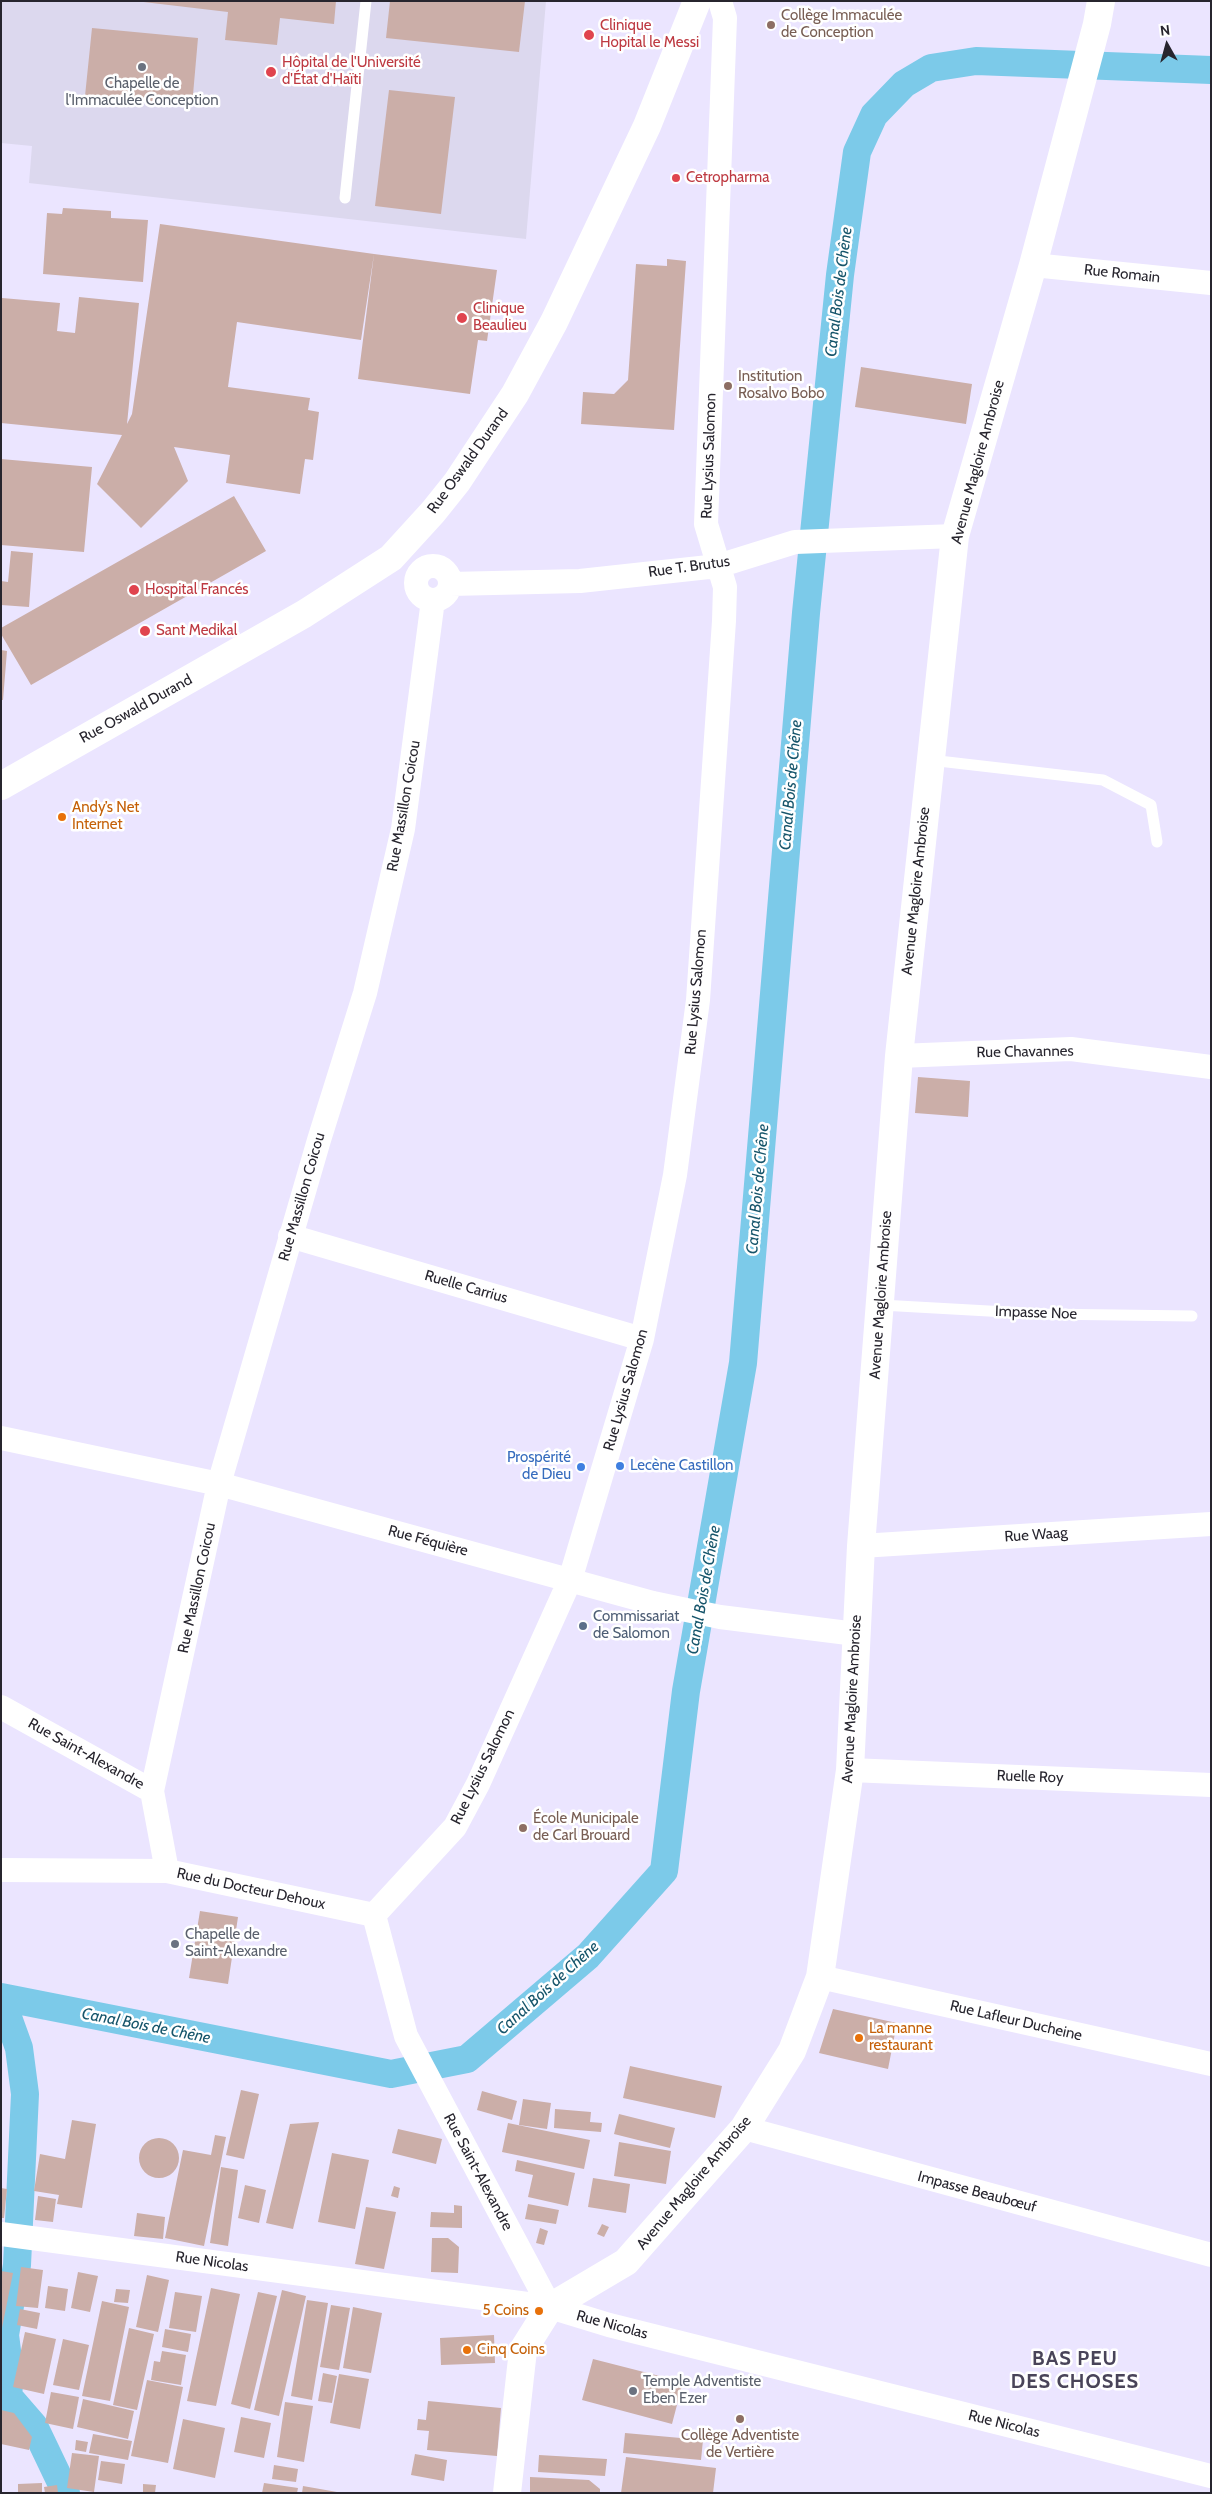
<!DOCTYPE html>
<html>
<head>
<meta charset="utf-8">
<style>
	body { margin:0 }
	#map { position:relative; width:1212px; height:2494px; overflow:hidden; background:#ebe5ff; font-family:Cabin,sans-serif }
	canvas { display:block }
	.frame { position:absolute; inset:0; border:2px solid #27252e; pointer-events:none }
	.north { position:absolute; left:1142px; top:20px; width:50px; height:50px; -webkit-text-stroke:4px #fff; paint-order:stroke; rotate:353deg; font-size:14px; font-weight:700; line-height:20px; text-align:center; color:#27252e }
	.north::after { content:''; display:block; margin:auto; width:18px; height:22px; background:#27252e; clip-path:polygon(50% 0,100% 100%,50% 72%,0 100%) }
</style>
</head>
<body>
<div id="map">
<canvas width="1212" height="2494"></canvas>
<div class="frame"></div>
<div class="north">N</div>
</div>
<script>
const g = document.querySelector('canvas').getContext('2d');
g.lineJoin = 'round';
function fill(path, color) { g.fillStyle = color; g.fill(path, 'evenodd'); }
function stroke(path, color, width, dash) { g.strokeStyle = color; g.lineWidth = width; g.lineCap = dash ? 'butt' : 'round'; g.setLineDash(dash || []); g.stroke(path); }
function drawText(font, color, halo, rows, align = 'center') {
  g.font = font + ' Cabin,sans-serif'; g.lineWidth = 5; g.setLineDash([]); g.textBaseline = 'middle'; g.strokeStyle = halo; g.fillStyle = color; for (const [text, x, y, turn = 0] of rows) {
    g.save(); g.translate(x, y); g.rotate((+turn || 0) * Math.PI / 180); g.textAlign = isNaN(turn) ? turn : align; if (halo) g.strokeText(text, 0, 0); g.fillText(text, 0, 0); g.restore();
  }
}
const education = new Path2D(`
	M 1,1 L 546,1 L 526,239 L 29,183 L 32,146 L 1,143 Z`);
const canal = new Path2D(`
	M 1,1997 L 391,2074 L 467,2059 L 588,1956 L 664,1871 L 686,1691 L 743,1363 L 806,613 L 840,275 L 857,152 L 874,115 L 904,84 L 931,68 L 976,61 L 1211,70
	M 1,1998 L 19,2048 L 25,2094 L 17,2265 L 5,2335 L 10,2374 L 8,2396 L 34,2426 L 66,2493`);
const building = new Path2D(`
	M 135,1 L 336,1 L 334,24 L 280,18 L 277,45 L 225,40 L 228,12 Z
	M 390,1 L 525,1 L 519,52 L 386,38 Z
	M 92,28 L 198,38 L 192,106 L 85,96 Z
	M 389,90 L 455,97 L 441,214 L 375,206 Z
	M 63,208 L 111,211 L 111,218 L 148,220 L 143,282 L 43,274 L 47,213 L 62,214 Z
	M 160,224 L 374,254 L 361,340 L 237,322 L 228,387 L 310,398 L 308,410 L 319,412 L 313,460 L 305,459 L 300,494 L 226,483 L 230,455 L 174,447 L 188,481 L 141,528 L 97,484 L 122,435 L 1,423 L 2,298 L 60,303 L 57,331 L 75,333 L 79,297 L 139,303 L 127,424 L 132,414 Z
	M 374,254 L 497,270 L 487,341 L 478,340 L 470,394 L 358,379 Z
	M 667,259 L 686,261 L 674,430 L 581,424 L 583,392 L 614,394 L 628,380 L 636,264 L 667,266 Z
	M 861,367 L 972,384 L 966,424 L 855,407 Z
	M 1,459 L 92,467 L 84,552 L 1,545 Z
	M 234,496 L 266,551 L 31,685 L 1,634 L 1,628 Z
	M 11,551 L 33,553 L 29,607 L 1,605 L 1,581 L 8,582 Z
	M 1,650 L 7,651 L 3,700 L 1,700 Z
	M 918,1077 L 970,1081 L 968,1117 L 915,1113 Z
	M 200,1911 L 238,1917 L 228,1984 L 189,1978 Z
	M 833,2009 L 897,2023 L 888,2069 L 819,2053 Z
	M 630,2066 L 722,2086 L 715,2118 L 623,2098 Z
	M 241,2090 L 259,2094 L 244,2159 L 226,2155 Z
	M 482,2091 L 517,2101 L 512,2120 L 477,2110 Z
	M 523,2099 L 551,2103 L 547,2129 L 519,2125 Z
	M 555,2109 L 591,2112 L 590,2122 L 602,2123 L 601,2132 L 554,2128 Z
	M 619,2114 L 675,2128 L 670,2148 L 614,2134 Z
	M 72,2120 L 96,2124 L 82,2208 L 57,2204 L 59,2195 L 34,2191 L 40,2154 L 65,2159 Z
	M 319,2122 L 293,2229 L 266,2223 L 290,2124 Z
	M 508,2123 L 590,2140 L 584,2169 L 502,2152 Z
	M 398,2129 L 442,2139 L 436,2164 L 392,2153 Z
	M 215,2135 L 226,2137 L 204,2246 L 165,2238 L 183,2150 L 211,2155 Z
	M139 2158a20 20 0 1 1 40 0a20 20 0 1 1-40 0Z
	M 619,2142 L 671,2151 L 666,2184 L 614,2176 Z
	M 332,2153 L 369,2160 L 355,2229 L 318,2222 Z
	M 517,2160 L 575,2173 L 568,2206 L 528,2197 L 533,2175 L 515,2171 Z
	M 221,2167 L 238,2170 L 228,2246 L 210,2243 Z
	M 593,2178 L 630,2184 L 626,2213 L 588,2207 Z
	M 245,2185 L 266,2190 L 259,2223 L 238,2218 Z
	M 394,2186 L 400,2188 L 398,2198 L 391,2196 Z
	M 1,2188 L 7,2189 L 4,2218 L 1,2218 Z
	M 38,2196 L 56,2199 L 53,2222 L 35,2220 Z
	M 528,2204 L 559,2210 L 556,2224 L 525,2219 Z
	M 454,2205 L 462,2206 L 462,2228 L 430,2227 L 431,2212 L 454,2213 Z
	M 366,2207 L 396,2212 L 384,2269 L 355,2264 Z
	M 137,2213 L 165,2217 L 163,2239 L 134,2236 Z
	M 602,2224 L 609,2227 L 604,2237 L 597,2234 Z
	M 540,2228 L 548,2231 L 544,2245 L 536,2243 Z
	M 432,2238 L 448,2238 L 459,2247 L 458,2273 L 431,2272 Z
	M 21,2267 L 43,2270 L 38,2308 L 16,2306 Z
	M 1,2271 L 13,2273 L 2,2328 L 1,2328 Z
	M 78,2272 L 98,2276 L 90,2312 L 71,2308 Z
	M 147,2275 L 169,2280 L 158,2332 L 136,2327 Z
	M 48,2286 L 68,2289 L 65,2311 L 45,2308 Z
	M 211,2288 L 240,2294 L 216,2406 L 187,2401 Z
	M 116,2289 L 130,2290 L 128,2303 L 114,2302 Z
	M 282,2290 L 306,2296 L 279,2416 L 254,2410 Z
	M 175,2292 L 202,2296 L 196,2332 L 169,2328 Z
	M 258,2292 L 277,2296 L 250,2409 L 231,2404 Z
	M 307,2300 L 328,2303 L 312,2400 L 291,2396 Z
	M 102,2301 L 129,2307 L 110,2401 L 82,2396 Z
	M 331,2305 L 350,2308 L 339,2370 L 320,2367 Z
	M 353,2307 L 382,2313 L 371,2373 L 343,2368 Z
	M 20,2309 L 40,2313 L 37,2329 L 17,2325 Z
	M 129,2328 L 154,2334 L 137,2410 L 113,2405 Z
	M 165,2329 L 191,2334 L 188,2352 L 162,2347 Z
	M 25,2332 L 56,2339 L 44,2394 L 13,2387 Z
	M 494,2335 L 495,2363 L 441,2365 L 440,2338 Z
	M 63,2339 L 89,2345 L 79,2390 L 53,2385 Z
	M 162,2351 L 186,2355 L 181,2385 L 151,2380 L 154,2361 L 160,2362 Z
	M 593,2359 L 683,2382 L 672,2424 L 582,2400 Z
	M 323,2373 L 337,2376 L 332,2403 L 318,2401 Z
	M 339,2374 L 369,2379 L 360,2429 L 330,2423 Z
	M 147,2380 L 183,2387 L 168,2463 L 131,2456 Z
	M 51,2392 L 79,2397 L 73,2429 L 45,2423 Z
	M 83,2399 L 134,2411 L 128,2439 L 77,2427 Z
	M 428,2401 L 501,2408 L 497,2456 L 427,2450 L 429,2431 L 417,2430 L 418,2419 L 426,2420 Z
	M 285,2402 L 313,2406 L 304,2462 L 277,2457 Z
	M 1,2410 L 14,2413 L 32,2437 L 29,2450 L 1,2444 Z
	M 241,2417 L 271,2423 L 264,2458 L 234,2452 Z
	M 183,2419 L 225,2428 L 215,2478 L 173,2469 Z
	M 625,2433 L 703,2440 L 701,2460 L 623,2453 Z
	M 93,2434 L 132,2441 L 128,2460 L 89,2453 Z
	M 76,2440 L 88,2442 L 86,2452 L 75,2450 Z
	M 72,2453 L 99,2456 L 94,2492 L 67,2488 Z
	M 415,2454 L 447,2460 L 444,2481 L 411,2475 Z
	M 539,2455 L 607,2459 L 605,2476 L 538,2472 Z
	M 626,2457 L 716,2468 L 713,2493 L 621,2493 Z
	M 101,2461 L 125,2464 L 122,2484 L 98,2480 Z
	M 274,2465 L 298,2469 L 296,2482 L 272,2479 Z
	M 530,2477 L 589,2480 L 600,2489 L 600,2493 L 530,2493 Z
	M 42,2483 L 42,2493 L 18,2493 L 18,2484 Z
	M 264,2483 L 298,2488 L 297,2493 L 262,2493 Z
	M 143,2484 L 156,2485 L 155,2493 L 143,2493 Z
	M 57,2485 L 58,2493 L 45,2493 L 44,2487 Z
	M 303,2486 L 337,2492 L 336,2493 L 302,2493 Z`);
const lane = new Path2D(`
	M 345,198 L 366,1
	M 930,760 L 1103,780 L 1151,805 L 1157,842
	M 881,1305 L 1042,1314 L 1192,1316`);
const street = new Path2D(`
	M 1033,265 L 1211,283
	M416 583a17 17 0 1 1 34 0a17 17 0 1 1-34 0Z
	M 450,584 L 580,581 L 718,566 L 795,542 L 955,536
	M 899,1056 L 1071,1049 L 1211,1067
	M 290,1236 L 642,1339
	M 1,1438 L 219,1484 L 653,1603 L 720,1617 L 856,1634
	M 861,1546 L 1211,1524
	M 1,1707 L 152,1791 L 167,1871
	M 850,1770 L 1211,1785
	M 152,1791 L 219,1484 L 319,1140 L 365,993 L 403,829 L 433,600
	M 1,1870 L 167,1871 L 374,1915 L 406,2036 L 550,2307
	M 374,1915 L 455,1827 L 478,1784 L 570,1580 L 642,1339 L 675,1175 L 698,1000 L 724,621 L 725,587 L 706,524 L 725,18 L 720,1
	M 820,1977 L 1211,2064
	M 744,2128 L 1211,2255
	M 1,2234 L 550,2307 L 609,2325 L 1211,2476`);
const secondary = new Path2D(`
	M 1,786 L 304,614 L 391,558 L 433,512 L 457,482 L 515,394 L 554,322 L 647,126 L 697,1
	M 507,2493 L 523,2350 L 550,2307 L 626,2262 L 744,2128 L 792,2051 L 820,1977 L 850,1770 L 861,1546 L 899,1056 L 955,536 L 1033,265 L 1097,24 L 1101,1`);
const markers = [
	[771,25,5,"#8d6e63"],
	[589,35,6,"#e0444e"],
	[142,67,5,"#6b7280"],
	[271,72,6,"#e0444e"],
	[676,178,5,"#e0444e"],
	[462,318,6,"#e0444e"],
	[728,386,5,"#8d6e63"],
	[134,590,6,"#e0444e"],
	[145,631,6,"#e0444e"],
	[62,817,5,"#e8710a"],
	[620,1466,5,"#3f7fe0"],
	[581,1467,5,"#3f7fe0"],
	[583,1626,5,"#5c6f8a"],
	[523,1828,5,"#8d6e63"],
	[175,1944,5,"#6b7280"],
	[859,2038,5,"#e8710a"],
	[539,2311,5,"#e8710a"],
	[467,2350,5,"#e8710a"],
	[633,2391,5,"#6b7280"],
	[740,2419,5,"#8d6e63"]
];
const educationNames = [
	["Collège Immaculée",781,16],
	["de Conception",781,33],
	["Institution",738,377],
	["Rosalvo Bobo",738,394],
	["École Municipale",533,1819],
	["de Carl Brouard",533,1836],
	["Collège Adventiste",740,2436,"center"],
	["de Vertière",740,2453,"center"]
];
const healthNames = [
	["Clinique",600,26],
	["Hopital le Messi",600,43],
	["Hôpital de l'Université",282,63],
	["d'État d'Haïti",282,80],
	["Cetropharma",686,178],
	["Clinique",473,309],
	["Beaulieu",473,326],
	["Hospital Francés",145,590],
	["Sant Medikal",156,631]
];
const worshipNames = [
	["Chapelle de",142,84,"center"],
	["l'Immaculée Conception",142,101,"center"],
	["Chapelle de",185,1935],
	["Saint-Alexandre",185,1952],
	["Temple Adventiste",643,2382],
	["Eben Ezer",643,2399]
];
const streetNames = [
	["Rue Romain",1122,274,6],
	["Rue Lysius Salomon",709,456,-88],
	["Rue Oswald Durand",468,461,-54],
	["Avenue Magloire Ambroise",978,462,-75],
	["Rue T. Brutus",689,567,-8],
	["Rue Oswald Durand",136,709,-29],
	["Rue Massillon Coicou",404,806,-80],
	["Avenue Magloire Ambroise",916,891,-84],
	["Rue Lysius Salomon",696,992,-85],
	["Rue Chavannes",1025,1052,-1],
	["Rue Massillon Coicou",302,1197,-74],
	["Ruelle Carrius",466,1287,16],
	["Avenue Magloire Ambroise",881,1295,-86],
	["Impasse Noe",1036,1313,2],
	["Rue Lysius Salomon",626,1390,-74],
	["Rue Waag",1036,1535,-4],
	["Rue Féquière",428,1541,15],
	["Rue Massillon Coicou",197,1588,-78],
	["Avenue Magloire Ambroise",852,1699,-87],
	["Rue Saint-Alexandre",86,1754,29],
	["Rue Lysius Salomon",483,1767,-64],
	["Ruelle Roy",1030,1777,2],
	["Rue du Docteur Dehoux",251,1889,12],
	["Rue Lafleur Ducheine",1016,2021,13],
	["Rue Saint-Alexandre",478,2172,62],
	["Avenue Magloire Ambroise",694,2183,-50],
	["Impasse Beaubœuf",977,2192,15],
	["Rue Nicolas",212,2262,8],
	["Rue Nicolas",612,2325,15],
	["Rue Nicolas",1004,2424,14]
];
const foodNames = [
	["Andy’s Net",72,808],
	["Internet",72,825],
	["La manne",869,2029],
	["restaurant",869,2046],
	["5 Coins",529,2311,"right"],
	["Cinq Coins",477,2350]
];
const shopNames = [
	["Prospérité",571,1458],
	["de Dieu",571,1475],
	["Lecène Castillon",630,1466,"left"]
];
const serviceNames = [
	["Commissariat",593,1617],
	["de Salomon",593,1634]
];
const waterNames = [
	["Canal Bois de Chêne",839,292,-83],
	["Canal Bois de Chêne",791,785,-85],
	["Canal Bois de Chêne",758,1189,-85],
	["Canal Bois de Chêne",704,1590,-80],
	["Canal Bois de Chêne",548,1988,-42],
	["Canal Bois de Chêne",146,2026,11]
];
const districtNames = [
	["BAS PEU",1075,2359],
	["DES CHOSES",1075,2382]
];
fill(education, '#dcd8ee');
stroke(canal, '#7ccae9', 28);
fill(building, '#cbaea8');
stroke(lane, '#fff', 11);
stroke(street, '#fff', 24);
stroke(secondary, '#fff', 28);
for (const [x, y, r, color] of markers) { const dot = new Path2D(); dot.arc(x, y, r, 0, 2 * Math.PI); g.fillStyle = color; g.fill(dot); stroke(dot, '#fff', 2); }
drawText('15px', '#785e54', '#fff', educationNames, 'left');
drawText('15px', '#be3a42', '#fff', healthNames, 'left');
drawText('15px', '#5b616d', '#fff', worshipNames, 'left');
drawText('15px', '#27252e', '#fff', streetNames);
drawText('15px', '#c56008', '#fff', foodNames, 'left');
drawText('15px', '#366cbe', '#fff', shopNames, 'right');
drawText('15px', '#4e5e75', '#fff', serviceNames, 'left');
drawText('italic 16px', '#16556b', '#fff', waterNames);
g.letterSpacing = '1px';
drawText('bold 20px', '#494459', '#fff', districtNames);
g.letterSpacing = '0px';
</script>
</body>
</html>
